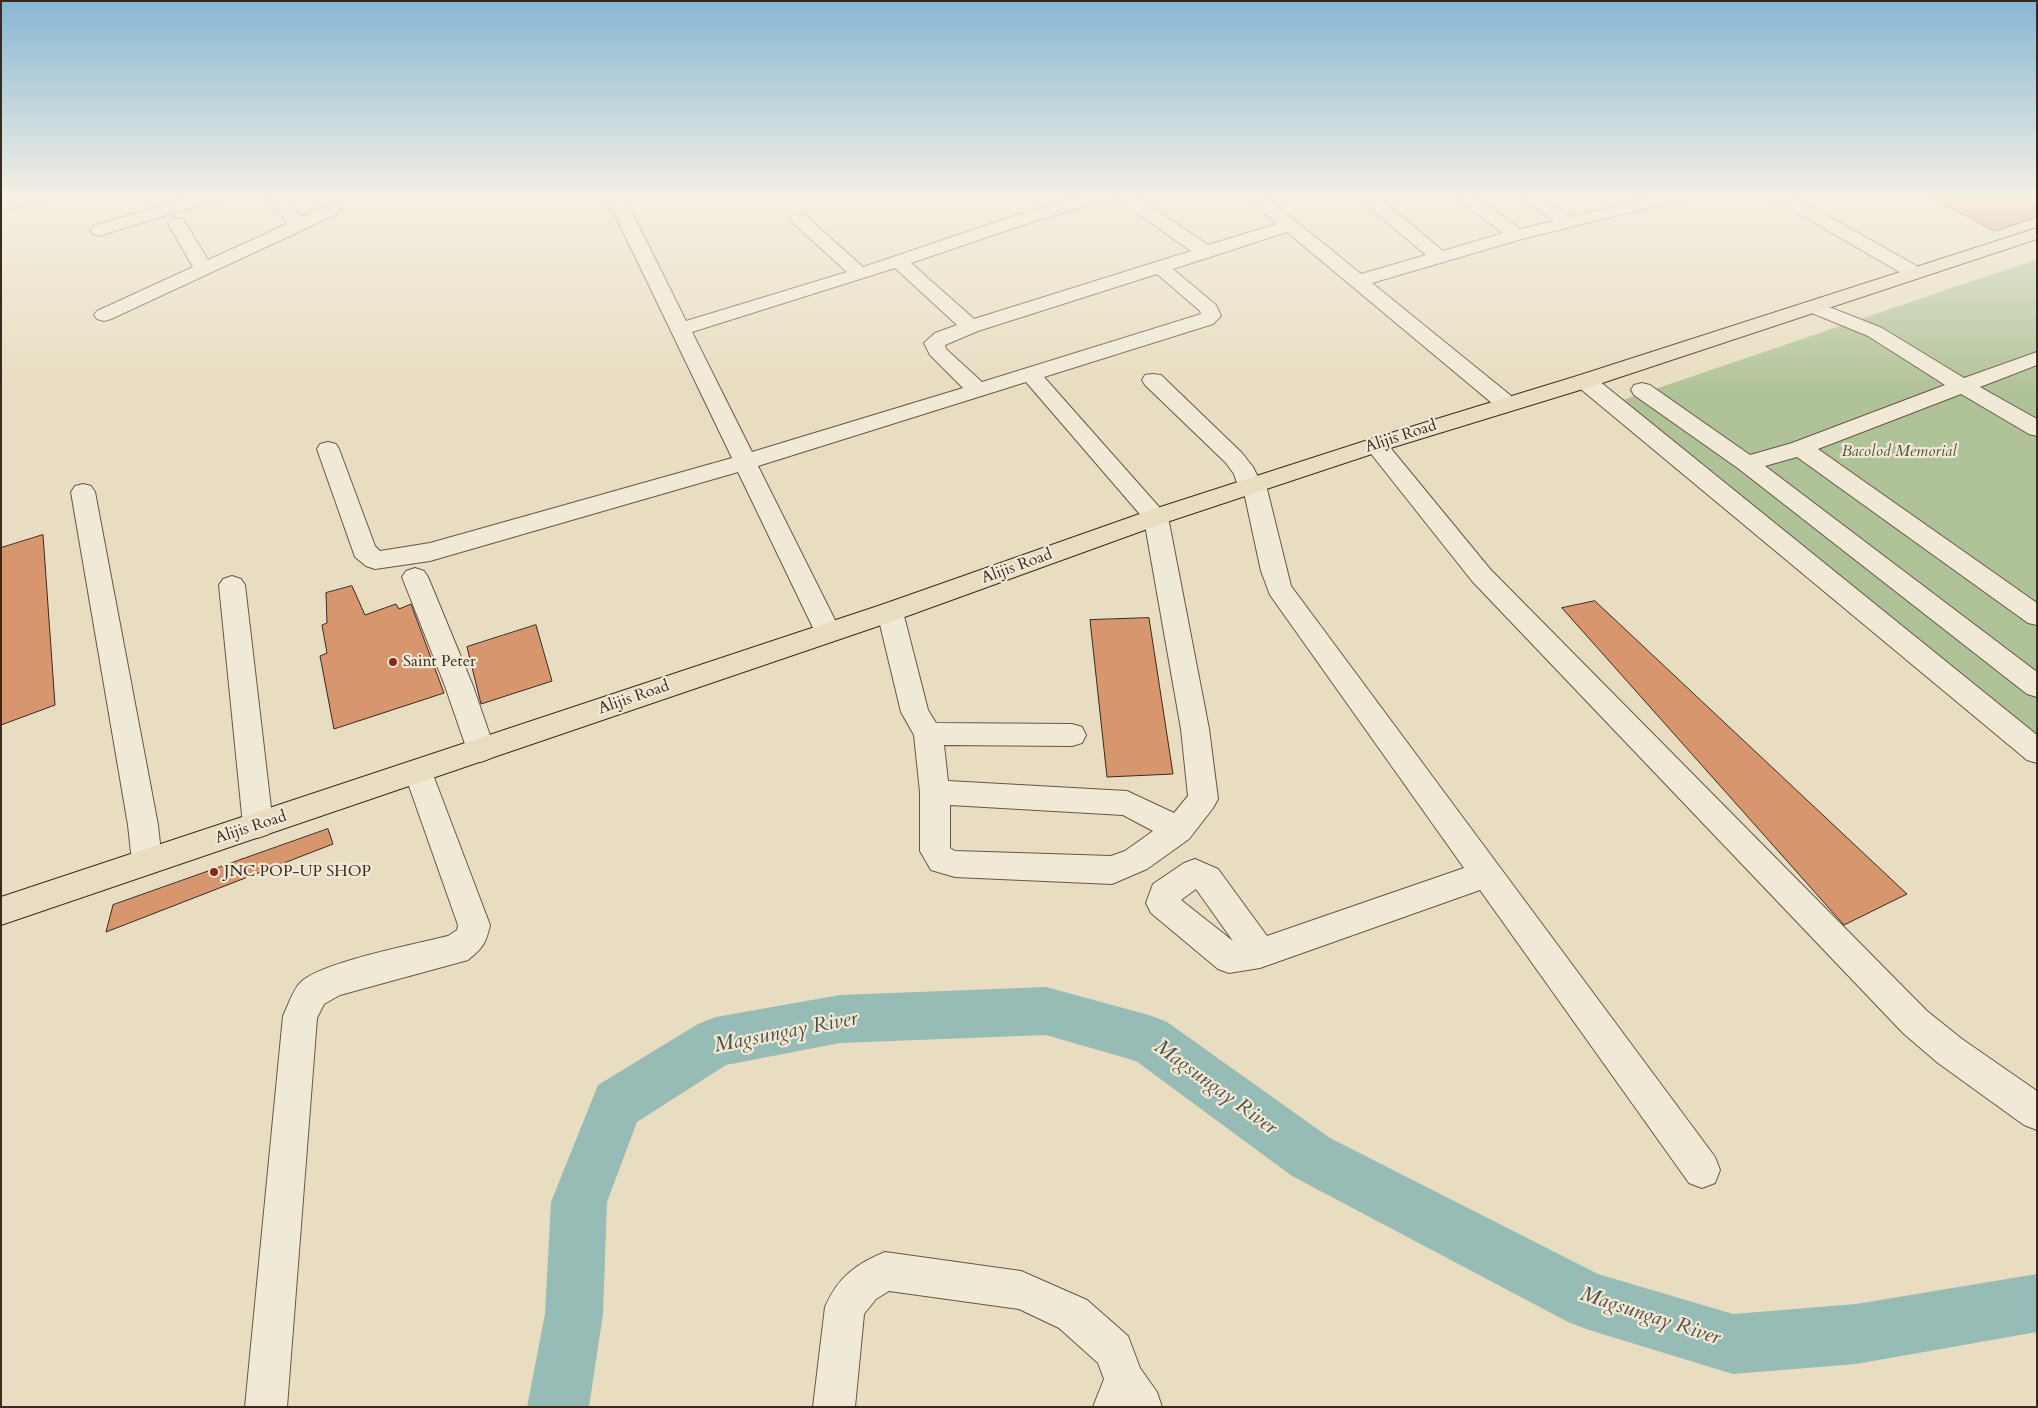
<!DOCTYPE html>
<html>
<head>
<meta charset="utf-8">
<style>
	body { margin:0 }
	#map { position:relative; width:2038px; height:1408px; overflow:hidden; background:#e8ddc0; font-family:Cardo,serif }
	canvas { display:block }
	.frame { position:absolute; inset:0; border:2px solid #3a291f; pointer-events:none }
</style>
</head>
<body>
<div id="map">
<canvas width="2038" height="1408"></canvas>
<div class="frame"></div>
</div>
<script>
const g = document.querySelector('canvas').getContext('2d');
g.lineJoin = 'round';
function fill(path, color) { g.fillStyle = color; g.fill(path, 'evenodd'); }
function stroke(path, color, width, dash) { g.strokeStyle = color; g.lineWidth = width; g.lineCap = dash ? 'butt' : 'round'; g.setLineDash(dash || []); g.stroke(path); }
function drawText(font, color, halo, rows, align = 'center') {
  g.font = font + ' Cardo,serif'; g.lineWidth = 4.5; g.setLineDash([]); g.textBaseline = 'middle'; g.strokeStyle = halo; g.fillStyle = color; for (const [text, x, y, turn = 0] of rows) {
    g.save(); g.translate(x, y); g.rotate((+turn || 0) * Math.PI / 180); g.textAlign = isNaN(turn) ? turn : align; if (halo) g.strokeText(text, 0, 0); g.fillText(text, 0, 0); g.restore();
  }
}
const green = new Path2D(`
	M 2037,259 L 2037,742 L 1617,402 Z`);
const river = new Path2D(`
	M 1046,987 L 1149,1015 L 1167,1022 L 1330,1138 L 1598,1274 L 1733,1314 L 1856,1304 L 2037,1274 L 2037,1332 L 1856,1364 L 1733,1374 L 1589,1330 L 1568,1322 L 1292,1176 L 1136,1061 L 1046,1035 L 840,1043 L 726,1065 L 637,1122 L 607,1202 L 603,1314 L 589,1407 L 527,1407 L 545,1314 L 551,1202 L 598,1085 L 698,1024 L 716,1017 L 840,995 Z`);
const building = new Path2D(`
	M 1929,196 L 2037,196 L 2037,217 L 1995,231 Z
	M 43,535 L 55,705 L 1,725 L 1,548 Z
	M 352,586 L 365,615 L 396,604 L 399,609 L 411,604 L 444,693 L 334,729 L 320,656 L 327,653 L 322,625 L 327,623 L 326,593 Z
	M 1595,601 L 1907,894 L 1844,925 L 1562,608 Z
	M 1149,618 L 1173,774 L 1107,777 L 1090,620 Z
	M 536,625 L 552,681 L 481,704 L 467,647 Z
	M 328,829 L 333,844 L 106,932 L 113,905 Z`);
const minor = new Path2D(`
	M 18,196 L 45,196 L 42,200 L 1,211 L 1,200 Z
	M 192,196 L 219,196 L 216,200 L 105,234 L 99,236 L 93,234 L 90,230 L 93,226 Z
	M 267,196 L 285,196 L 301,217 L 325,206 L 331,205 L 337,206 L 340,210 L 337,214 L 111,319 L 104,321 L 97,319 L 94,315 L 97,311 L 193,267 L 168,223 L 171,219 L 177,218 L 183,219 L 208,260 L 287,224 Z
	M 606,196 L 624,196 L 686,321 L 847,272 L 793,223 L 790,219 L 793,215 L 799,214 L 805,215 L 863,267 L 1023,213 L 1082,196 L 1109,196 L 1106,200 L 1035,221 L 911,263 L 974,319 L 1191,251 L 1118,200 L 1115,196 L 1135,196 L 1208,245 L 1277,224 L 1245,196 L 1265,196 L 1361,274 L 1426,255 L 1369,207 L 1365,199 L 1367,196 L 1387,196 L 1383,201 L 1443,251 L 1503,233 L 1458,200 L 1455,196 L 1475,196 L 1520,229 L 1554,221 L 1524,200 L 1521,196 L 1541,196 L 1572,217 L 1655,196 L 1683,196 L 1680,200 L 1522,239 L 1372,283 L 1515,399 L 1518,404 L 1515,409 L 1507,411 L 1499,409 L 1287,232 L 1173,269 L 1216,305 L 1221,316 L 1213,324 L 1044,377 L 1168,517 L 1209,729 L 1218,799 L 1213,808 L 1189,839 L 1147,869 L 1112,884 L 955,877 L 931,870 L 920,851 L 920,792 L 914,735 L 901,712 L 877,612 L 881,605 L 890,603 L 899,605 L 903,612 L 928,710 L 936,723 L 1072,724 L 1082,727 L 1086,735 L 1082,743 L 1072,746 L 944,745 L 948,781 L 1127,791 L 1174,813 L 1188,796 L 1181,729 L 1144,519 L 1026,382 L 758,466 L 841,632 L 837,639 L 828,642 L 819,639 L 815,632 L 738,472 L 430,561 L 375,569 L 366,566 L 355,557 L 317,449 L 320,444 L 328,442 L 336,444 L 339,449 L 375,546 L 380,551 L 430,543 L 732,458 ZM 895,268 L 957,325 L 935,333 L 924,343 L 930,355 L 963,388 L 752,452 L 692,332 ZM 1157,274 L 1200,311 L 1201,314 L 982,382 L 946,349 L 945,345 L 978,331 ZM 950,805 L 1123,815 L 1153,831 L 1125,851 L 1111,856 L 955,851 L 950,848 Z
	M 1772,196 L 1793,196 L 1922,269 L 1925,273 L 1922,277 L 1915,279 L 1908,277 L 1775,200 Z
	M 1814,301 L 1882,328 L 1964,378 L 2037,352 L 2037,365 L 1980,387 L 2037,419 L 2037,436 L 2029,434 L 1961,394 L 1818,449 L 2037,603 L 2037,625 L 2028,623 L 1797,457 L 1765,466 L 2037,672 L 2037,697 L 2027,694 L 1739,469 L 1634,395 L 1631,390 L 1634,385 L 1642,383 L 1650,385 L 1750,455 L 1792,443 L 1945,385 L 1868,336 L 1807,311 L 1804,307 L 1807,303 Z
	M 1153,374 L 1161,375 L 1242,453 L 1253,467 L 1259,479 L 1262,480 L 1266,485 L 1291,586 L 1715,1157 L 1720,1170 L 1715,1183 L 1702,1188 L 1689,1183 L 1480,890 L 1260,968 L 1229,973 L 1218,969 L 1151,913 L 1146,903 L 1153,884 L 1184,863 L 1195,859 L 1218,869 L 1267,936 L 1464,868 L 1270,595 L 1261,571 L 1244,492 L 1238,486 L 1234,474 L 1226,463 L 1145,385 L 1142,380 L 1145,375 ZM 1196,889 L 1233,941 L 1181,900 Z
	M 1585,375 L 1593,376 L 2037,735 L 2037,763 L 2027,760 L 1577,386 L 1574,381 L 1577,376 Z
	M 1376,438 L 1384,440 L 1490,569 L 1927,1011 L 1962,1039 L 2037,1091 L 2037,1130 L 2024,1125 L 1938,1063 L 1903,1033 L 1472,581 L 1368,450 L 1365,445 L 1368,440 Z
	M 83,484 L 91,486 L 95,492 L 158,825 L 162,862 L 158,871 L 147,875 L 136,871 L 132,862 L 128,825 L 71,492 L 75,486 Z
	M 415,568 L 424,571 L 428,577 L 473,686 L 495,750 L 491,758 L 481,762 L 471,758 L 467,750 L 445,686 L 402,577 L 406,571 Z
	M 232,576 L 241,579 L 245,585 L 273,825 L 269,834 L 258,838 L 247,834 L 243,825 L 219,585 L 223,579 Z
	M 418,760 L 428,764 L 432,772 L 490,925 C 486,943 483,948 468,960 L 340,995 L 324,1004 L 317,1018 L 287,1407 L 245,1407 L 283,1016 C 288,1006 293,989 301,982 C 322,962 416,944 448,936 L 457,930 L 458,925 L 404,772 L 408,764 Z
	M 885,1252 L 1021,1271 L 1087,1300 L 1128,1336 L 1140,1368 L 1157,1392 L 1162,1407 L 1093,1407 L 1104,1379 L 1098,1363 L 1059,1328 L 1019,1309 L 889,1291 L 876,1299 L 864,1314 L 855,1407 L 813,1407 L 825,1307 C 838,1277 856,1264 885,1252 Z`);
const major = new Path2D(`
	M 2037,228 L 2037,239 L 1593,386 L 1384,450 L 1164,523 L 899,619 L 1,925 L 1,897 L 881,605 L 1148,511 L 1368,440 L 1577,376 Z`);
const markers = [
	[393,662,5,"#8f2418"],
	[214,872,5,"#8f2418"]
];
const streetNames = [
	["Alijis Road",1401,437,-18],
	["Alijis Road",1017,567,-20],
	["Alijis Road",634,698,-19],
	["Alijis Road",251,828,-18]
];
const parkNames = [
	["Bacolod Memorial",1899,452]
];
const poiNames = [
	["Saint Peter",403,662],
	["JNC POP-UP SHOP",224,872]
];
const nearWaternames = [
	["Magsungay River",786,1033,-11],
	["Magsungay River",1215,1088,36],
	["Magsungay River",1650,1317,18]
];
fill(green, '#b0c297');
fill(river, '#97bbb5');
fill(building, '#d7966e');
stroke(building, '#3a291f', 1);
stroke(minor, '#665647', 2);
stroke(major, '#3a291f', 2);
fill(minor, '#f0e9d6');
fill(major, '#e8ddc0');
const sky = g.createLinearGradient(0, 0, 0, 393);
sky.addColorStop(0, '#87b7d4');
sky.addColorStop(0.5, '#f5f0e3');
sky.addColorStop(1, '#f5f0e300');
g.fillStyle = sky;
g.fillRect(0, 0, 2038, 393);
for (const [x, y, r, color] of markers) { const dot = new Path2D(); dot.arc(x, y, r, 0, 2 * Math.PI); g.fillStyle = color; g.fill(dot); stroke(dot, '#f0e9d6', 2); }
drawText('16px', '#3a291f', '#f0e9d6', streetNames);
drawText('italic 16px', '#584f3d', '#f0e9d6', parkNames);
drawText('16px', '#3a291f', '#f0e9d6', poiNames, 'left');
drawText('italic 21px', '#514e44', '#f0e9d6', nearWaternames);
</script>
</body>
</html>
